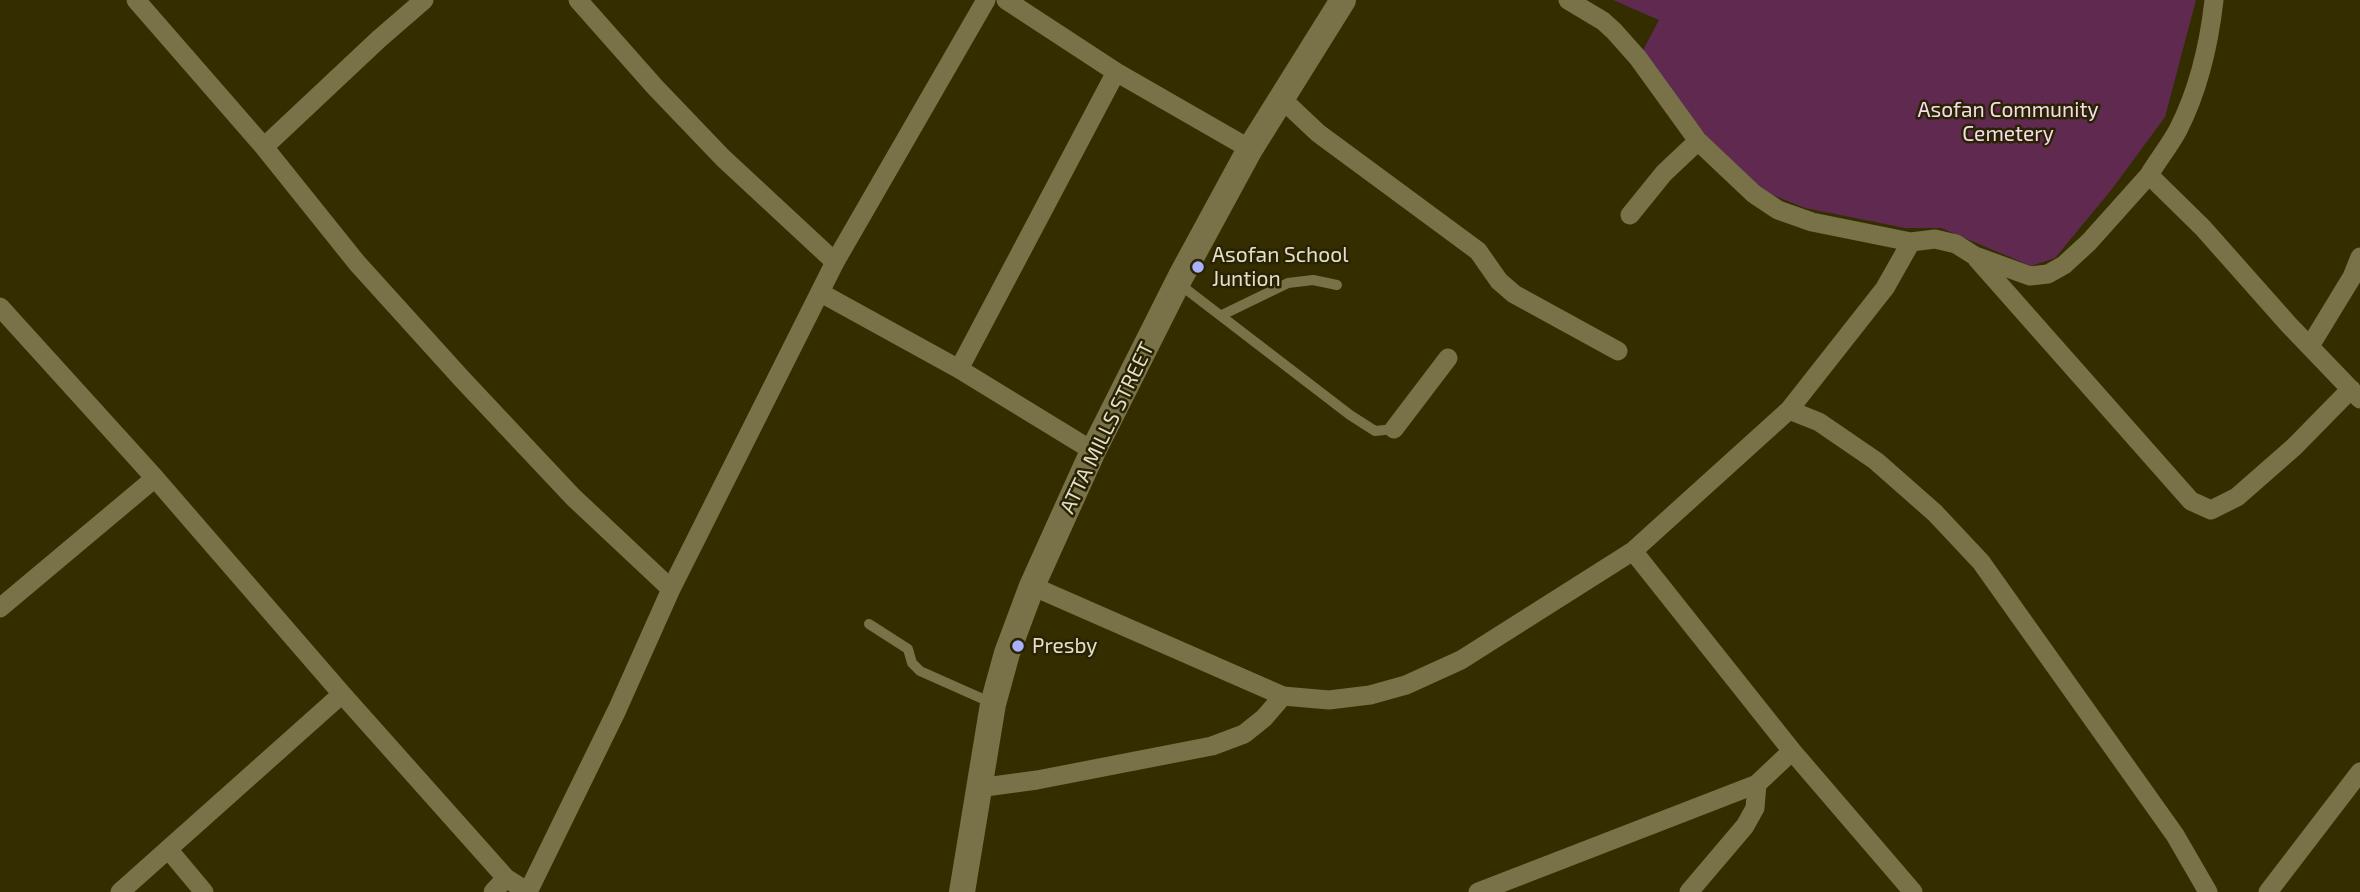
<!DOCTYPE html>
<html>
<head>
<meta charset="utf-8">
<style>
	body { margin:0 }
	canvas { display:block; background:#342d00 }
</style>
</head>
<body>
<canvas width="2360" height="892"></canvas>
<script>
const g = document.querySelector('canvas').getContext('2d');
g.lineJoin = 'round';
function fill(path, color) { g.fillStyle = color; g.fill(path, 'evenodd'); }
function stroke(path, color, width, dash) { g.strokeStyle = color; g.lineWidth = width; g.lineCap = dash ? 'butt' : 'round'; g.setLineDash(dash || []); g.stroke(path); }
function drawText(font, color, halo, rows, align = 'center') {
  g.font = font + ' "Exo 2",sans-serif'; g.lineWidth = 5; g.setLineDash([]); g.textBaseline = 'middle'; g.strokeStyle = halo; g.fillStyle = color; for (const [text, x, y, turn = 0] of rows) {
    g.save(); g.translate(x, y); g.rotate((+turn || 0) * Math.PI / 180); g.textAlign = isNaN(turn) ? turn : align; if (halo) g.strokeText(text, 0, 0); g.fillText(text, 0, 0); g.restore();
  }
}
const green = new Path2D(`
	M 1613,0 L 2196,0 L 2165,117 L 2112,189 L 2055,258 L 2031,266 L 1941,228 L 1905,228 L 1805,208 L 1763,191 L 1710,141 L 1642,52 L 1659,20 Z`);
const service = new Path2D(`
	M 1178,283 L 1350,415 L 1375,431 L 1394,429
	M 1222,315 L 1288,283 L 1313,280 L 1337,285
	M 869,624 L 908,649 L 912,663 L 920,671 L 992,703`);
const minor = new Path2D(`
	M 136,0 L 264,147 L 357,263 L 462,379 L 573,497 L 671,589
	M 578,0 L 655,87 L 723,158 L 835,262
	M 1006,0 L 1116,72 L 1250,149
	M 1568,0 L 1603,21 L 1614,31 L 1638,58 L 1698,141 L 1754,194 L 1778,210 L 1812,222 L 1911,242 L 1935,239 L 1956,244 L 1975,256 L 2030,276 L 2048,274 L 2064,265 L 2089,242 L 2149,175 L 2203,228 L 2289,325 L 2360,399
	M 1282,99 L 1318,133 L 1478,251 L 1499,281 L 1514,294 L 1618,351
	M 264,147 L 379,39 L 424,0
	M 2149,175 C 2158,160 2170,145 2178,130 C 2199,89 2209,45 2214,0
	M 1630,215 L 1664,173 L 1698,141
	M 1977,259 L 2191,501 L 2211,510 L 2237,497 L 2294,447 L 2351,389
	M 821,293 L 959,369 L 1093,451
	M 0,307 L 155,478 L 342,694 L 506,878 L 528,892
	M 2310,346 L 2352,277 L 2360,257
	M 959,369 L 1116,72
	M 1789,410 L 1819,422 L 1876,461 L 1935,513 L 1981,562 L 2175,835 L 2208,892
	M 1394,429 L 1448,358
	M 1633,551 L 1792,751 L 1913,892
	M 1032,586 L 1283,696 L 1329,700 L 1370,695 L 1406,685 L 1461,660 L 1633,551 L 1789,410 L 1885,288 L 1911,242
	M 0,608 L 155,478
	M 978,788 L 1037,780 L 1212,746 L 1244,734 L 1264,718 L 1283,696
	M 168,849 L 204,892
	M 120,892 L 342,694
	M 493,892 L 506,878
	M 528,892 L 617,710 L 671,589 L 835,262 L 986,0
	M 1478,892 L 1757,784 L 1792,751
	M 1689,892 L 1745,826 L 1755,808 L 1757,784
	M 2268,892 L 2360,772`);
const secondary = new Path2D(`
	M 962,892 L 993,704 L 1007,653 L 1032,586 L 1093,451 L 1181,276 L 1250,149 L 1343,0`);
const markers = [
	[1198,267,7,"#a9b0fc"],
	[1018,646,7,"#a9b0fc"]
];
const parkNames = [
	["Asofan Community",2008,110],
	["Cemetery",2008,134]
];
const poiNames = [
	["Asofan School",1212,255],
	["Juntion",1212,279],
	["Presby",1032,646]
];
const streetNames = [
	["ATTA MILLS STREET",1107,428,-64]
];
fill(green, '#5f2950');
stroke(service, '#797147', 10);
stroke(minor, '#797147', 19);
stroke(secondary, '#797147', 26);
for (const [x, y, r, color] of markers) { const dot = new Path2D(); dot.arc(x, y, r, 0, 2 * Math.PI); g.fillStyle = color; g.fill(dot); stroke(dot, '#292303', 2.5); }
drawText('21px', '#f5daeb', '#292303', parkNames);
drawText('21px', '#e3dfc8', '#292303', poiNames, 'left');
drawText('21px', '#e3dfc8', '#292303', streetNames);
</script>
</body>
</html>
